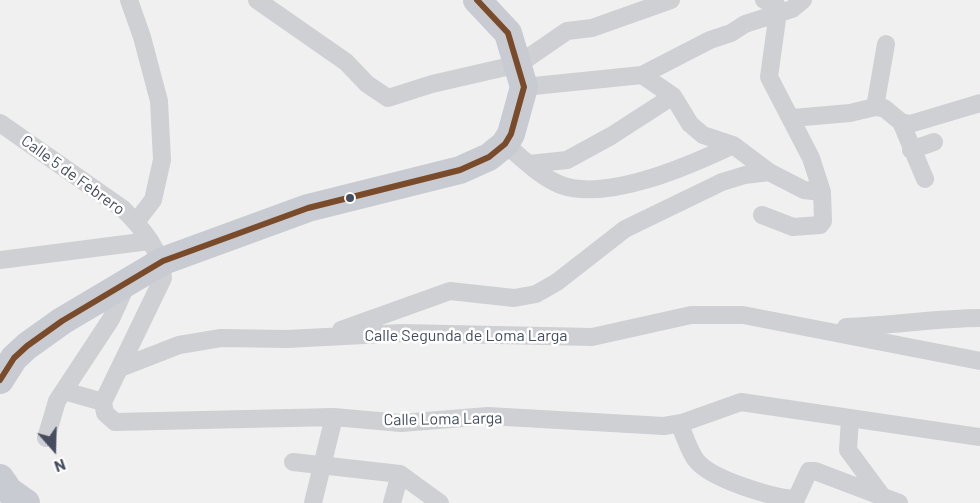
<!DOCTYPE html>
<html>
<head>
<meta charset="utf-8">
<style>
	body { margin:0 }
	#map { position:relative; width:980px; height:503px; overflow:hidden; background:#f1f0f0; font-family:Barlow,sans-serif }
	canvas { display:block }
	.north { position:absolute; left:24px; top:419px; width:60px; height:60px; -webkit-text-stroke:4px #fff; paint-order:stroke; rotate:160deg; font-size:16px; font-weight:700; line-height:24px; text-align:center; color:#454d5f }
	.north::after { content:''; display:block; margin:auto; width:21px; height:27px; background:#454d5f; clip-path:polygon(50% 0,100% 100%,50% 72%,0 100%) }
</style>
</head>
<body>
<div id="map">
<canvas width="980" height="503"></canvas>
<div class="north">N</div>
</div>
<script>
const g = document.querySelector('canvas').getContext('2d');
g.lineJoin = 'round';
function stroke(path, color, width, dash) { g.strokeStyle = color; g.lineWidth = width; g.lineCap = dash ? 'butt' : 'round'; g.setLineDash(dash || []); g.stroke(path); }
function drawText(font, color, halo, rows, align = 'center') {
  g.font = font + ' Barlow,sans-serif'; g.lineWidth = 5; g.setLineDash([]); g.textBaseline = 'middle'; g.strokeStyle = halo; g.fillStyle = color; for (const [text, x, y, turn = 0] of rows) {
    g.save(); g.translate(x, y); g.rotate((+turn || 0) * Math.PI / 180); g.textAlign = isNaN(turn) ? turn : align; if (halo) g.strokeText(text, 0, 0); g.fillText(text, 0, 0); g.restore();
  }
}
const street = new Path2D(`
	M 129,0 L 142,37 L 159,101 L 162,160 L 153,200 L 136,222
	M 257,0 L 346,62 L 367,84 L 388,98 L 432,84 L 519,64 L 567,31 L 592,28 L 671,0
	M 642,75 L 673,96 L 690,124 L 703,135 L 733,145 L 769,172 L 804,190 L 822,192
	M 524,87 L 642,75 L 710,40 L 731,33 L 745,24 L 792,9 L 803,0
	M 875,107 L 886,44
	M 792,118 L 850,113 L 875,107 L 884,108 L 901,122 L 910,124 L 980,103
	M 901,122 L 925,179
	M 0,123 L 123,209 C 142,228 162,251 163,278 L 103,402 L 105,413 L 115,422 L 334,417 L 401,423 L 488,416 L 664,426 L 682,423 L 741,402 L 980,437
	M 505,144 C 522,158 540,177 561,185 C 608,202 691,165 733,145
	M 911,150 L 934,142
	M 529,164 L 567,160 L 611,136 L 673,96
	M 762,215 L 793,227 L 820,225 L 823,221 L 822,192 L 811,158 L 769,77 L 778,12 L 776,5 L 764,0
	M 0,260 L 149,241
	M 846,327 C 891,326 935,318 980,318
	M 341,330 L 450,291 L 514,298 L 536,294 L 557,282 L 625,229 L 722,182 L 745,175 L 769,172
	M 120,368 L 179,345 L 221,338 L 287,339 L 402,333 L 592,337 L 691,315 L 743,315 L 980,361
	M 64,391 L 103,402
	M 850,419 L 848,450 L 882,496
	M 682,423 L 680,426 C 685,436 689,451 696,460 C 710,479 773,498 796,499 L 809,471 L 815,471 L 899,503
	M 46,438 L 57,401 L 111,319 L 127,284
	M 293,462 L 400,474 L 440,503
	M 313,503 L 334,417
	M 392,503 L 400,474`);
const primary = new Path2D(`
	M 0,380 L 14,358 L 27,346 L 62,321 L 163,261 L 308,208 L 460,170 L 489,157 L 505,144 L 511,134 L 524,87 L 508,33 L 477,0
	M 0,478 L 9,491 L 26,503`);
const bus1 = new Path2D(`
	M 0,380 L 14,358 L 27,346 L 62,321 L 163,261 L 308,208 L 460,170 L 489,157 L 505,144 L 511,134 L 524,87 L 508,33 L 477,0`);
const markers = [
	[350,198,5,"#454d5f"]
];
const streetNames = [
	["Calle 5 de Febrero",73,175,36],
	["Calle Segunda de Loma Larga",466,336],
	["Calle Loma Larga",443,419,-1]
];
stroke(street, '#ced0d4', 18);
stroke(primary, '#c8cbd1', 28);
stroke(bus1, '#7a4b2a', 6);
for (const [x, y, r, color] of markers) { const dot = new Path2D(); dot.arc(x, y, r, 0, 2 * Math.PI); g.fillStyle = color; g.fill(dot); stroke(dot, '#fff', 2); }
drawText('16px', '#454d5f', '#fff', streetNames);
</script>
</body>
</html>
